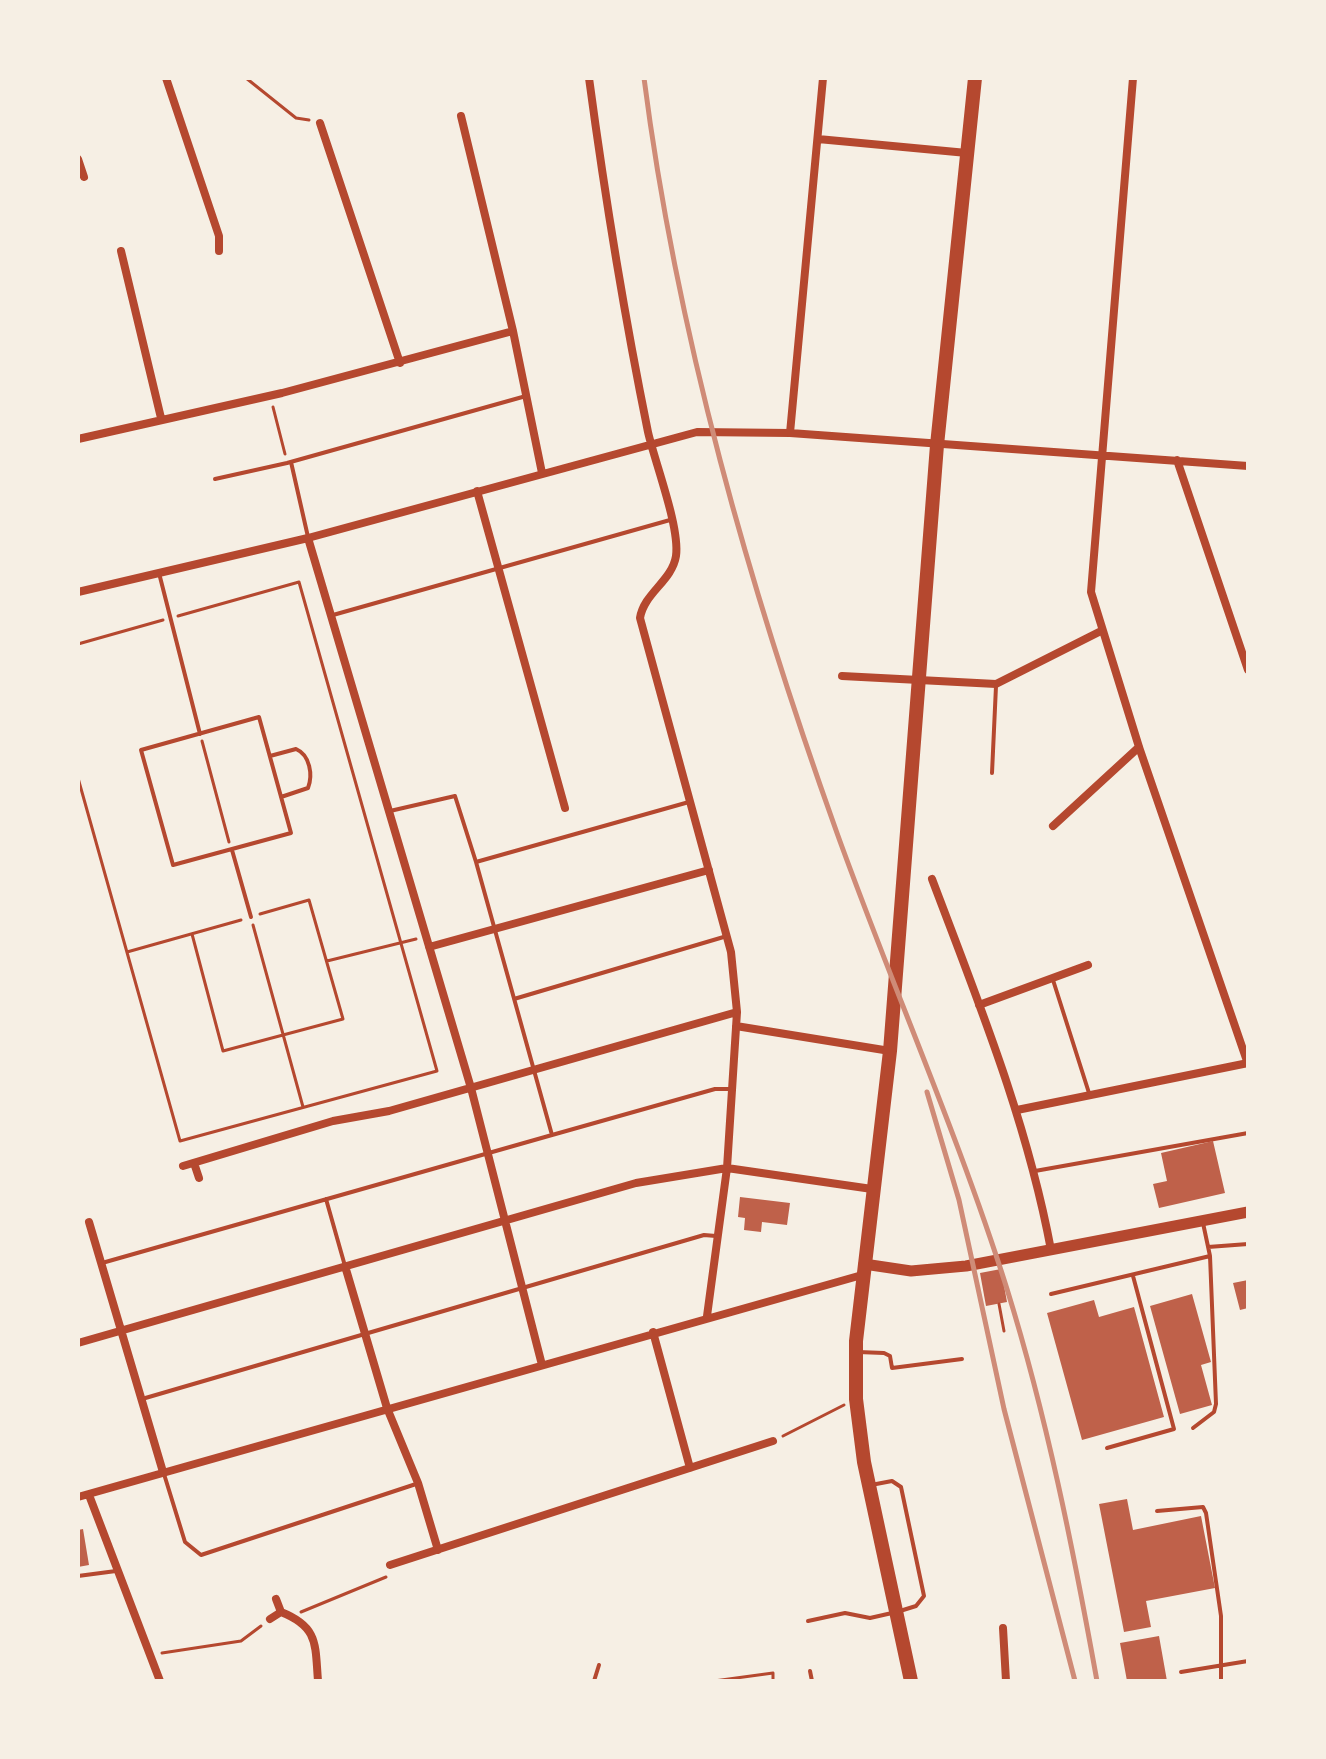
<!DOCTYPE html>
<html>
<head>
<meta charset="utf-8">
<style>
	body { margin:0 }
	#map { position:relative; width:1326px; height:1759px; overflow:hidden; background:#f6efe4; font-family:"Archivo Narrow",sans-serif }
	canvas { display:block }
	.frame { position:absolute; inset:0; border:80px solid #f6efe4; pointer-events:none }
</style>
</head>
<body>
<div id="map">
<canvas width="1326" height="1759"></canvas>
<div class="frame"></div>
</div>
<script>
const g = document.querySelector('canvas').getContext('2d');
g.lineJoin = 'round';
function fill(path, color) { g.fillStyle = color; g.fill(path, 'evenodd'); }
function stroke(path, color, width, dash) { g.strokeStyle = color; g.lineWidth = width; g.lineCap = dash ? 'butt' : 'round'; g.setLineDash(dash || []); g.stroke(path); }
const building = new Path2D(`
	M 1213,1141 L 1225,1193 L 1159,1208 L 1153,1184 L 1167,1181 L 1161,1153 Z
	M 740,1197 L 790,1203 L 787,1225 L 762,1222 L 761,1232 L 744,1230 L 745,1218 L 738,1217 Z
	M 1001,1269 L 1007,1302 L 986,1306 L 980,1273 Z
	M 1248,1280 L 1248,1308 L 1240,1310 L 1233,1283 Z
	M 1192,1294 L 1211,1362 L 1201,1365 L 1212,1405 L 1180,1414 L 1150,1306 Z
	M 1094,1300 L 1099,1317 L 1134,1307 L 1164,1417 L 1082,1440 L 1047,1313 Z
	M 1127,1499 L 1133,1530 L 1201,1516 L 1215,1588 L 1146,1601 L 1151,1627 L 1124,1632 L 1099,1504 Z
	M 83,1529 L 89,1565 L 78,1567 L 78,1530 Z
	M 1159,1636 L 1167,1681 L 1127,1681 L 1120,1643 Z`);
const path = new Path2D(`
	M 246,78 L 296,118 L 309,120
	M 273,407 L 285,454
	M 78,644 L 163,620
	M 202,741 L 229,842
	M 78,778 L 180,1141 L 437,1071 L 299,582 L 178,616
	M 253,925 L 303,1107
	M 192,934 L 223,1051 L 343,1019 L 309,900 L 260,914
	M 127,952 L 241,920
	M 327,961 L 416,939
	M 999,1304 L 1004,1331
	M 783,1436 L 844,1405
	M 301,1612 L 386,1577
	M 162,1653 L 241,1641 L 261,1626
	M 714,1681 L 773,1673 L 773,1681`);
const service = new Path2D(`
	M 291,462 L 308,537
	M 215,479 L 287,463 L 526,396
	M 159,573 L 200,734
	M 333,615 L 670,520
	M 259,717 L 291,833 L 173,865 L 141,750 Z
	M 270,756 L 296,749 C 310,755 313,775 308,788 L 281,797
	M 992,773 L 996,686
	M 390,811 L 455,796 L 476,862
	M 232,850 L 251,917
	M 1053,980 L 1089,1093
	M 514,999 L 727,936
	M 552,1135 L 715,1089 L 730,1089
	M 1035,1171 L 1248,1133
	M 326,1199 L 345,1266
	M 1208,1247 L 1248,1244
	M 102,1263 L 552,1135 L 476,862 L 689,802
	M 1051,1294 L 1210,1256 L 1203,1223
	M 858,1352 L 884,1353 L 890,1356 L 892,1368 L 962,1359
	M 142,1399 L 704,1235 L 716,1236
	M 1193,1428 L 1214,1412 L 1216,1404 L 1210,1256
	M 1107,1448 L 1174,1429 L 1133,1276
	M 164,1474 L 185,1542 L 201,1555 L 416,1484
	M 871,1485 L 892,1481 L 901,1487 L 924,1596 L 916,1606 L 900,1611
	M 1157,1511 L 1203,1507 L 1206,1513 L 1221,1616 L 1221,1681
	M 78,1576 L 116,1571
	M 808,1621 L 845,1613 L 870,1618 L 892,1613
	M 810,1671 L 812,1681
	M 1181,1672 L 1248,1661
	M 594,1681 L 599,1665`);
const minor = new Path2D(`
	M 166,78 L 219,236 L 219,251
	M 589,78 C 605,197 624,314 648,432 C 655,463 680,527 676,556 C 672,581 644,593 640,618 L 731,952 L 737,1012 L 727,1168 L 707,1316
	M 1133,78 L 1091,592 L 1139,747 L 1248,1064
	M 461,116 L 513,331 L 542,473
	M 320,123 L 400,363
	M 818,139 L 967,153
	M 78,159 L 84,177
	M 121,251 L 161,418
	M 790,433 L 823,78
	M 78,439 L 282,393 L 513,331
	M 1177,460 L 1248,670
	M 477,491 L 565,808
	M 308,538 L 471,1088 L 542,1365
	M 78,592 L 308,538 L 697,432 L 790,433 L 1248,466
	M 842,676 L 996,684 L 1101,631
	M 1053,826 L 1139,747
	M 932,879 C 978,1001 1027,1121 1051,1250
	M 429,947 L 709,870
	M 979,1005 L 1088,965
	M 736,1026 L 890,1051
	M 1017,1110 L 1248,1063
	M 194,1163 L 199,1178
	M 183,1166 L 333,1121 L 389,1111 L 737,1012
	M 89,1222 L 163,1472
	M 345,1266 L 387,1408 L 418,1483 L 438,1550
	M 653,1332 L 690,1468
	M 78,1343 L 636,1183 L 727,1168 L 872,1189
	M 89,1495 L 160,1681
	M 78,1497 L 862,1275
	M 390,1565 L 773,1441
	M 276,1599 L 281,1612
	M 270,1619 L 281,1612 C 319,1627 315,1645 318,1681
	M 1003,1628 L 1006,1681`);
const tertiary = new Path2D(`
	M 864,1264 L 911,1271 L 966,1266 L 1248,1212`);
const primary = new Path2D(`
	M 911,1681 L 864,1462 L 856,1399 L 856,1341 L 890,1051 L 937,445 L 975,78`);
const rail = new Path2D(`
	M 644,78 C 677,335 750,590 837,833 C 892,986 958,1134 1007,1289 C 1047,1418 1073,1548 1097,1681
	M 927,1092 L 959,1200 L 1004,1409 L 1075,1681`);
fill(building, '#bf614a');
stroke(path, '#b5482f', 3);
stroke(service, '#b5482f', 4);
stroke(minor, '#b5482f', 8);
stroke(tertiary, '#b5482f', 11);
stroke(primary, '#b5482f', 14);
stroke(rail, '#cf8b77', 5);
</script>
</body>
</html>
